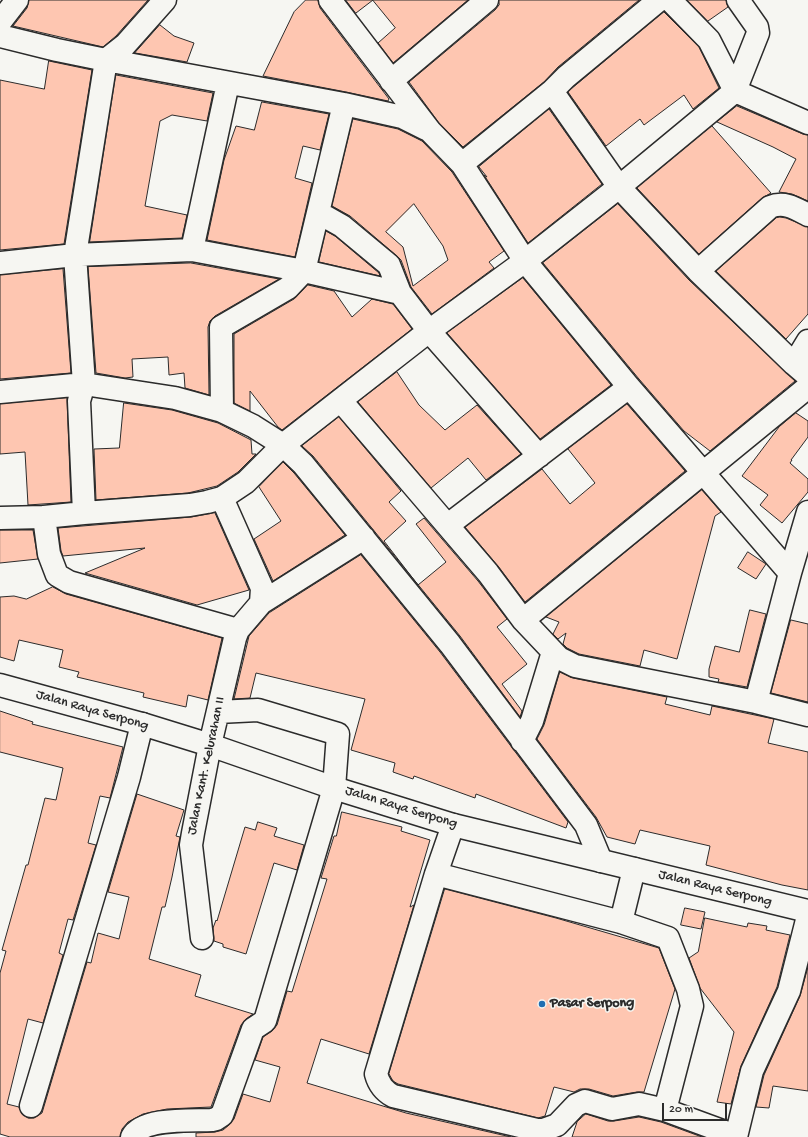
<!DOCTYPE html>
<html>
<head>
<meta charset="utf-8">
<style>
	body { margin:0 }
	#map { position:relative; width:808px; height:1137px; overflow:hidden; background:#f6f6f2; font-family:"Gochi Hand",sans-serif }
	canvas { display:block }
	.scale { position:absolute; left:662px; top:1103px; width:65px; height:18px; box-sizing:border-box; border:2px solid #2b2b2b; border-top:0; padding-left:5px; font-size:12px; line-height:14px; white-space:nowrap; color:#2b2b2b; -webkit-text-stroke:3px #f6f6f2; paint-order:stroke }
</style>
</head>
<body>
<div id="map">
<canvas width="808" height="1137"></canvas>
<div class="scale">20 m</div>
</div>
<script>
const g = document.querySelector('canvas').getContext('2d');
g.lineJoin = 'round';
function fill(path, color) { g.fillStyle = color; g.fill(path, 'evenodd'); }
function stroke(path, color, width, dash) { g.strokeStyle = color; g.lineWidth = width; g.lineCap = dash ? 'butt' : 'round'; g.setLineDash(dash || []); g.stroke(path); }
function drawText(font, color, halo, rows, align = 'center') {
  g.font = font + ' "Gochi Hand",sans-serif'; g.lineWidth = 3; g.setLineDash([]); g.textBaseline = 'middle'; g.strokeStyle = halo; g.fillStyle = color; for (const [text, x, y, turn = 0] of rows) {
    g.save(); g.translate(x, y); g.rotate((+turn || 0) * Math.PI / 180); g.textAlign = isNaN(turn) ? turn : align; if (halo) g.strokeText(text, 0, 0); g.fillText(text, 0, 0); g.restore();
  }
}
const building = new Path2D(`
	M 29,0 L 148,0 L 116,36 L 103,47 L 13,26 L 27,8 Z
	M 306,0 L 318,0 L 320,8 L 389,99 L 388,101 L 346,92 L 263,76 L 294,12 Z
	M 346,0 L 373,0 L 356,13 Z
	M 373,0 L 468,0 L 393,63 L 378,43 L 395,28 Z
	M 499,0 L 639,0 L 558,67 L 544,82 L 463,147 L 439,123 L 409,82 L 495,10 L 499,5 Z
	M 687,0 L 726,0 L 728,7 L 708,21 Z
	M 664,12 L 699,47 L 719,88 L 693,109 L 684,95 L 644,125 L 640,119 L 606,146 L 568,92 Z
	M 160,25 L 174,36 L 194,43 L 187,62 L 135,53 Z
	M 49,61 L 92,70 L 64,244 L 0,250 L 0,80 L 44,89 Z
	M 116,75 L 213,93 L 207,121 L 172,115 L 160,121 L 145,206 L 187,215 L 182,238 L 90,242 Z
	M 262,102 L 329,114 L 320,150 L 303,146 L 295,178 L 312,183 L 295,257 L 207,240 L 224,160 L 236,126 L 254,130 Z
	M 737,106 L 803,134 L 808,135 L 808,201 L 792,194 L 779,192 L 796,159 L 773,147 L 717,122 Z
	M 549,109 L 602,184 L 528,243 L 484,175 L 487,177 L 479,167 Z
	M 353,119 L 398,129 L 422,141 L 452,172 L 504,251 L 489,262 L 494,268 L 432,314 L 411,287 L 401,260 L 397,256 L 350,216 L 332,206 ZM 414,204 L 443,246 L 448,260 L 413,286 L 403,247 L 386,232 Z
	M 712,126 L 771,193 L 762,198 L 699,254 L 637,188 Z
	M 618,204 L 689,280 L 795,381 L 710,451 L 684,431 L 639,379 L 543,263 Z
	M 780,217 L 786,218 L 808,227 L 808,314 L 786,339 L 716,271 L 776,218 Z
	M 326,231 L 335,236 L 379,273 L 380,276 L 319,262 Z
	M 191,263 L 279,279 L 215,316 L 210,321 L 208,327 L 209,395 L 185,388 L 184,373 L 169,375 L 168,357 L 132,359 L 133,377 L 125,378 L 96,373 L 88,267 Z
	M 63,269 L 71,373 L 0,379 L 0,275 Z
	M 523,278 L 611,385 L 540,439 L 447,333 Z
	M 308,285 L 334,291 L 352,317 L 372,299 L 393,304 L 412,329 L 282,430 L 278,427 L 250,391 L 250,411 L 234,403 L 234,334 L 294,299 Z
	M 397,372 L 419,405 L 445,430 L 477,405 L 521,454 L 486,480 L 468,458 L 431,488 L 358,402 Z
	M 67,398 L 71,502 L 28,505 L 25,452 L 0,454 L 0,404 Z
	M 124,403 L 172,410 L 218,423 L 251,440 L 252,454 L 256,454 L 238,472 L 217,486 L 188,493 L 96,500 L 94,449 L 119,448 Z
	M 627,404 L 685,471 L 525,602 L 498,566 L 465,527 L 542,469 L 570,504 L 595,483 L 568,449 Z
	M 796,413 L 808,421 L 808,437 L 791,460 L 792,460 L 790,463 L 808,479 L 808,492 L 782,523 L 760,505 L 768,495 L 742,476 L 779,427 Z
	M 339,417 L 401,491 L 389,502 L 406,521 L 384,541 L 418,585 L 446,562 L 416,524 L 424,518 L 478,581 L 507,619 L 497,627 L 527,664 L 502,684 L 522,711 L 520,717 L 460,636 L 313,456 L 302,446 Z
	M 283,462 L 294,473 L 345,535 L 273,581 L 254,539 L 281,521 L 259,487 Z
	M 702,490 L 721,512 L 715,516 L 677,659 L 644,650 L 640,666 L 579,654 L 567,648 L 563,644 L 566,633 L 558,639 L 553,634 L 559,622 L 546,617 Z
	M 215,513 L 249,590 L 197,605 L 85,573 L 145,548 L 63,556 L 61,551 L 58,528 L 191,517 Z
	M 0,530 L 33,530 L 38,559 L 0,563 Z
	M 748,552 L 766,564 L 756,579 L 738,568 Z
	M 361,555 L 440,652 L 568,822 L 566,828 L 476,794 L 475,798 L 414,776 L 413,779 L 393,772 L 395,763 L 351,750 L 365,699 L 256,673 L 250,698 L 234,699 L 249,636 L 269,613 Z
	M 53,587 L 66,594 L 222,638 L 208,700 L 188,695 L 186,707 L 143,697 L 144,693 L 77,677 L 79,672 L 59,667 L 63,650 L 19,640 L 14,661 L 0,657 L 0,597 L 14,596 L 26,599 Z
	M 750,610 L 766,614 L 747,687 L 718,682 L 719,679 L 709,677 L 709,669 L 715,646 L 739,652 Z
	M 791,620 L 808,624 L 808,702 L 771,693 Z
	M 560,672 L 573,678 L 667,697 L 665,704 L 710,715 L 712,706 L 774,719 L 768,743 L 808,752 L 808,890 L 782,885 L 706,865 L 710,846 L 640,830 L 635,844 L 607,837 L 596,817 L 537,739 L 544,725 Z
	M 0,711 L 33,722 L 32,724 L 123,747 L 110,798 L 100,796 L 88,843 L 96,845 L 73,920 L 68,919 L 59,953 L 63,955 L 43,1023 L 28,1019 L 7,1104 L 19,1107 L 22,1114 L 28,1118 L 34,1118 L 42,1113 L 87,962 L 91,963 L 98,933 L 119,939 L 129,897 L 108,892 L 137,794 L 184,810 L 176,836 L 180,837 L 172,877 L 165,907 L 162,907 L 149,959 L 201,975 L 195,996 L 253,1014 L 246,1019 L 241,1025 L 211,1107 L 167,1109 L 143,1114 L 128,1122 L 122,1129 L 120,1137 L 10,1137 L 0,1134 L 0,973 L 6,951 L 2,950 L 26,865 L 28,865 L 45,798 L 56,800 L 63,768 L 0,752 Z
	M 342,812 L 402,827 L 401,831 L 430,840 L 410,907 L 414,905 L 369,1054 L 321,1039 L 307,1083 L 406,1113 L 511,1137 L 196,1137 L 196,1133 L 215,1132 L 223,1130 L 229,1125 L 234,1119 L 243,1094 L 270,1102 L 280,1067 L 255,1060 L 263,1037 L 272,1031 L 277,1025 L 287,991 L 292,992 L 327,879 L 321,878 L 334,836 L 336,836 Z
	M 258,822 L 277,828 L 274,836 L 304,845 L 297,870 L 274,863 L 246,954 L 223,947 L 223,944 L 214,941 L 213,928 L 216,920 L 217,921 L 245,827 L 255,830 Z
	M 445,889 L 556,918 L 659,948 L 675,989 L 644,1092 L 637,1092 L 613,1096 L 589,1089 L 580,1089 L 574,1092 L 554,1087 L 545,1116 L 538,1118 L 398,1084 L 393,1081 L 389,1074 Z
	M 685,908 L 705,912 L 701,929 L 681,925 Z
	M 705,918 L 747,927 L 748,923 L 767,926 L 766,930 L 790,935 L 777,987 L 741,1066 L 731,1104 L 717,1102 L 734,1032 L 700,988 L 689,958 L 698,952 Z
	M 808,967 L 808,1091 L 773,1086 L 769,1108 L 756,1107 L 764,1075 L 800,996 Z
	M 586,1114 L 608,1121 L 614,1121 L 639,1117 L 661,1122 L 702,1137 L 572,1137 L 577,1122 Z`);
const minor = new Path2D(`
	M 330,0 L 430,131 L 462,164 L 525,261 L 629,387 L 790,573
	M 670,0 L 709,40 L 735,91 L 808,123
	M 0,22 L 17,0
	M 0,36 L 57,50 L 106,60 L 344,104 L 402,117 L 426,129
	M 391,81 L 487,0
	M 552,91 L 619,187 L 698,271 L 794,364 L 808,376
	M 462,164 L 552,91 L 566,77 L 659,0
	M 319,213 L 342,226 L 389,265 L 400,293 L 429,331 L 539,456
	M 192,250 L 228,83
	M 0,263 L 75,255 L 192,250 L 304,271 L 400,293
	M 698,271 L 770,207 C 784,201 795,208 808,215
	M 794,364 L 808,341
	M 0,392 L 84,384 L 175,398 L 222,411 L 253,426 L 283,445 L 303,464 L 450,644 L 586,825 L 601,861
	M 341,401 L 488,573 L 523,620 L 559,658 L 575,666 L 756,702 L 808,715
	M 222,411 L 221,327 L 288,288 L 304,271 L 344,104
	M 222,498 L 262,588 L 261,603 L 364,538
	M 84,513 L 79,401 L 84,384 L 75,255 L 106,60 L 125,45 L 165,0
	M 44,517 L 49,554 L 57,575 L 69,582 L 238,630
	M 0,518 L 44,517 L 84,513 L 190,505 L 207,502 L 222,498 L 246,482 L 283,445 L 429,331 L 525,261 L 619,187 L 735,91 L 758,33 L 757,27 L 738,0
	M 448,525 L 629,387
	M 523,620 L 808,387
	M 756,702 L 790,573 L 808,512
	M 522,741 L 532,721 L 553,652
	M 436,874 L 621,922 L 668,938 L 688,989 L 692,1006 L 665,1110 L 639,1104 L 612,1109 L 585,1101 L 576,1105 L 557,1125 L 543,1130 L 537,1130 L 393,1096 C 384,1091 379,1085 376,1074 L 436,874 L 453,825
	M 621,922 L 634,869
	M 202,938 L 191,845 L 193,833 L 210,745 L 235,638 L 238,630 L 261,603
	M 31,1106 L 129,777 L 142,724
	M 665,1110 L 736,1136
	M 132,1137 C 143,1117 191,1121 212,1120 L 216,1119 L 222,1115 L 253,1029 L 265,1021 L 334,788 L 338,734 L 258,710 L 218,712
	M 736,1137 L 752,1071 L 789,991 L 808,916`);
const major = new Path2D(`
	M 0,685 L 142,724 L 210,745 L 334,788 L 453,825 L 808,911`);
const markers = [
	[542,1004,4,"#1f6fb2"]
];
const streetNames = [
	["Jalan Raya Serpong",92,711,16],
	["Jalan Kant. Kelurahan II",207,766,-78],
	["Jalan Raya Serpong",401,808,17],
	["Jalan Raya Serpong",715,889,14]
];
const poiNames = [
	["Pasar Serpong",550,1004]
];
fill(building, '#fec6b1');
stroke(building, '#2b2b2b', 1);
stroke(minor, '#2b2b2b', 25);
stroke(major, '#2b2b2b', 25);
stroke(minor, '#f6f6f2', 22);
stroke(major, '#f6f6f2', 22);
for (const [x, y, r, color] of markers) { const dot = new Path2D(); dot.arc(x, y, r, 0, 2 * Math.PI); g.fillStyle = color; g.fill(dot); stroke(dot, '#f6f6f2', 1.5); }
drawText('14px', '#2b2b2b', '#f6f6f2', streetNames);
drawText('bold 14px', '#2b2b2b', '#f6f6f2', poiNames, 'left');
</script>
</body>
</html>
